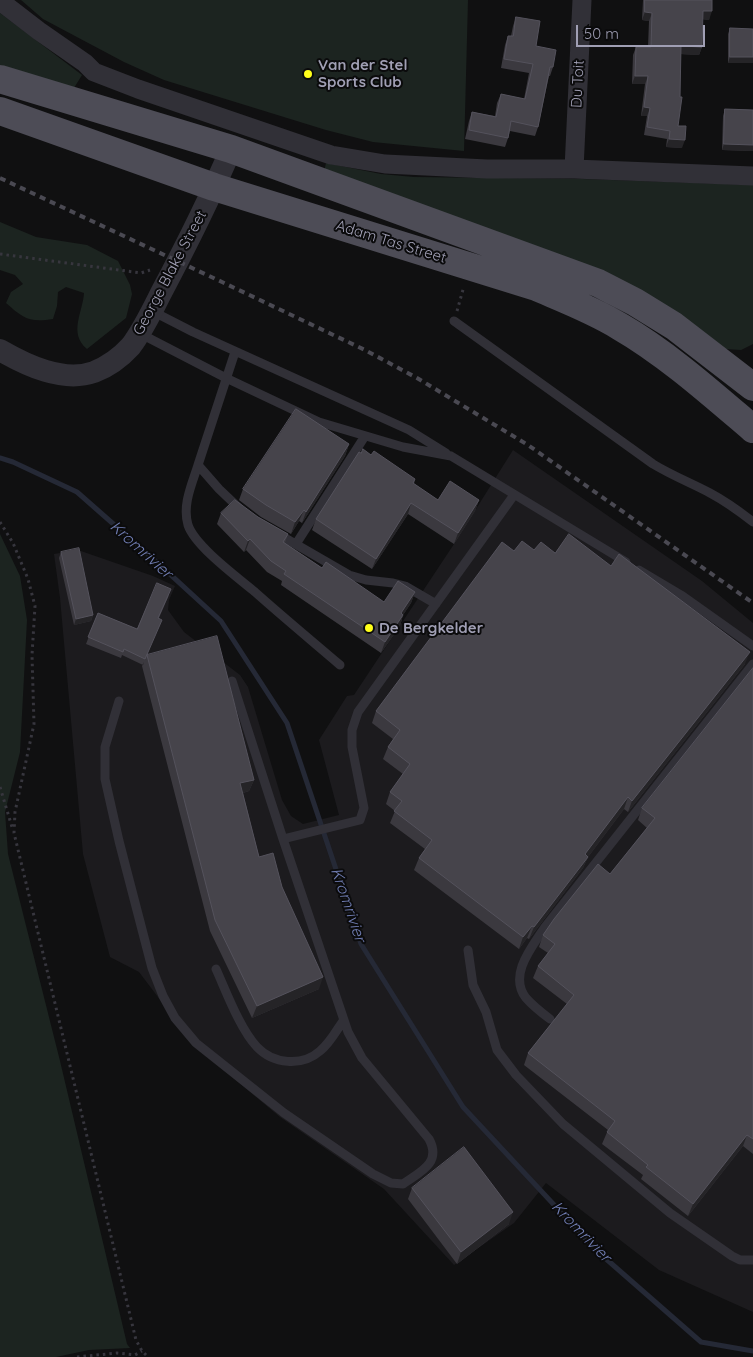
<!DOCTYPE html>
<html>
<head>
<meta charset="utf-8">
<style>
	body { margin:0 }
	#map { position:relative; width:753px; height:1357px; overflow:hidden; background:#101011; font-family:Quicksand,sans-serif }
	canvas { display:block }
	.scale { position:absolute; left:576px; top:25px; width:129px; height:22px; box-sizing:border-box; border:2px solid #a09fb4; border-top:0; padding-left:6px; font-size:15px; line-height:18px; white-space:nowrap; color:#a09fb4; -webkit-text-stroke:4px #0b0b0c; paint-order:stroke }
</style>
</head>
<body>
<div id="map">
<canvas width="753" height="1357"></canvas>
<div class="scale">50 m</div>
</div>
<script>
const g = document.querySelector('canvas').getContext('2d');
g.lineJoin = 'round';
function fill(path, color) { g.fillStyle = color; g.fill(path, 'evenodd'); }
function stroke(path, color, width, dash) { g.strokeStyle = color; g.lineWidth = width; g.lineCap = dash ? 'butt' : 'round'; g.setLineDash(dash || []); g.stroke(path); }
function drawText(font, color, halo, rows, align = 'center') {
  g.font = font + ' Quicksand,sans-serif'; g.lineWidth = 4; g.setLineDash([]); g.textBaseline = 'middle'; g.strokeStyle = halo; g.fillStyle = color; for (const [text, x, y, turn = 0] of rows) {
    g.save(); g.translate(x, y); g.rotate((+turn || 0) * Math.PI / 180); g.textAlign = isNaN(turn) ? turn : align; if (halo) g.strokeText(text, 0, 0); g.fillText(text, 0, 0); g.restore();
  }
}
const built = new Path2D(`
	M 513,450 L 702,581 L 753,623 L 753,1312 L 659,1270 L 546,1183 L 514,1223 L 454,1265 L 384,1189 L 280,1117 L 195,1046 L 139,972 L 110,957 L 83,854 L 60,598 L 54,554 L 78,550 L 153,576 L 175,586 L 169,600 L 168,610 L 184,632 L 240,675 L 248,687 L 282,800 L 291,816 L 303,824 L 339,815 L 319,740 L 347,696 L 354,695 L 454,544 Z`);
const green = new Path2D(`
	M 21,0 L 468,0 L 464,151 L 373,142 L 326,130 L 164,80 L 124,62 L 43,19 Z
	M 0,13 L 82,75 L 74,88 L 0,65 Z
	M 326,163 L 381,174 L 414,177 L 583,179 L 753,185 L 753,344 L 741,350 L 725,349 L 324,172 Z
	M 0,222 L 36,237 L 87,245 L 118,261 L 130,285 L 132,294 L 126,318 L 87,349 C 68,333 83,312 84,293 L 66,287 L 58,292 L 57,306 L 53,319 C 29,323 23,318 6,303 L 11,292 L 23,284 L 15,275 L 0,270 Z
	M 0,534 L 20,576 L 27,620 L 20,752 L 5,812 L 8,854 L 60,1061 L 127,1344 L 130,1348 L 89,1350 L 56,1357 L 0,1357 Z`);
const stream = new Path2D(`
	M 0,458 L 13,462 L 77,492 L 160,565 L 221,621 L 287,723 L 361,944 L 463,1107 L 597,1251 L 701,1342 L 753,1351`);
const path = new Path2D(`
	M 0,254 L 141,273 L 150,270
	M 457,311 L 464,286
	M 0,522 L 13,543 L 28,579 L 35,606 L 32,655 L 34,724 L 15,812 L 14,833 L 136,1340 L 142,1351 L 148,1357
	M 0,787 L 12,827
	M 77,1357 L 117,1353 L 135,1355 L 142,1351`);
const service = new Path2D(`
	M 152,311 L 193,332 L 409,430 L 446,453
	M 454,321 L 653,464 C 671,475 691,483 710,493 C 725,501 739,511 753,522
	M 139,333 L 226,378 L 319,422 L 403,447 L 451,456 L 626,562
	M 235,352 L 198,465 L 219,489 L 240,509
	M 198,465 C 192,484 182,505 188,525 C 195,546 237,577 255,592 C 283,617 312,641 340,665
	M 278,534 L 349,575 L 366,580 L 393,583 L 405,586 L 436,604
	M 296,544 L 365,436
	M 639,570 L 681,595 L 753,646
	M 232,681 L 283,839
	M 119,701 L 105,747 L 105,779 L 119,841 L 152,968 L 163,996 L 175,1018 L 196,1043 L 284,1113 L 373,1174 L 391,1183 L 403,1184 C 420,1172 442,1163 429,1139 L 362,1058 L 348,1032 L 283,839 L 360,820 L 364,808 L 352,747 L 352,730 L 358,712 L 514,495
	M 468,950 L 473,985 L 486,1012 L 497,1050 L 516,1075 L 563,1124 L 670,1213 L 732,1256 L 740,1260 L 753,1260
	M 216,969 C 226,991 240,1029 257,1047 C 273,1064 302,1067 320,1051 C 330,1043 336,1031 343,1021
	M 550,1019 C 542,1013 533,1006 526,998 C 508,975 532,947 545,927 L 753,664`);
const minor = new Path2D(`
	M 0,1 L 39,31 L 85,63 L 94,72 L 138,89 L 331,155 L 385,164 L 487,169 L 574,169 L 753,176
	M 574,169 L 582,0`);
const tertiary = new Path2D(`
	M 0,350 C 26,365 63,383 94,372 C 107,367 121,357 131,346 C 143,330 152,311 161,293 C 186,246 210,198 231,149`);
const primary = new Path2D(`
	M 0,79 L 231,149 L 598,283 L 635,302 L 674,326 L 753,387
	M 0,111 L 214,187 L 536,287 C 564,299 593,310 619,326 C 666,353 712,394 753,429`);
const rail = new Path2D(`
	M 0,178 L 222,282 L 365,350 L 417,378 L 528,445 L 753,603`);
const wall = new Path2D(`
	M 643,0 L 712,0 L 709,20 L 702,19 L 702,47 L 699,55 L 681,54 L 678,126 L 682,148 L 666,147 L 667,139 L 644,135 L 647,116 L 641,116 L 645,84 L 632,84 L 633,55 L 636,47 L 648,47 L 649,21 L 642,20 Z
	M 516,17 L 536,46 L 553,67 L 550,76 L 549,76 L 538,127 L 535,136 L 510,131 L 508,138 L 505,147 L 465,139 L 469,121 L 472,112 L 495,116 L 497,103 L 501,94 L 524,99 L 529,73 L 501,68 L 505,45 L 508,36 L 511,36 L 513,26 Z
	M 730,28 L 753,29 L 753,63 L 728,63 L 728,34 Z
	M 725,109 L 753,110 L 753,151 L 722,150 L 723,116 Z
	M 349,444 L 345,456 L 302,523 L 299,521 L 291,534 L 261,517 L 239,500 L 243,489 Z
	M 361,453 L 371,455 L 415,479 L 414,484 L 438,500 L 479,500 L 475,511 L 454,544 L 408,514 L 372,569 L 312,530 L 316,519 Z
	M 221,513 L 258,517 L 288,534 L 285,543 L 322,568 L 384,602 L 415,592 L 411,603 L 403,615 L 400,626 L 381,653 L 281,585 L 282,581 L 267,572 L 246,550 L 244,552 L 217,524 Z
	M 534,550 L 555,553 L 611,566 L 745,664 L 628,812 L 624,809 L 588,857 L 583,868 L 529,939 L 527,938 L 519,949 L 414,870 L 419,858 L 425,849 L 390,823 L 395,811 L 386,804 L 390,792 L 403,774 L 383,759 L 388,747 L 393,739 L 372,723 L 376,711 L 514,551 Z
	M 61,552 L 93,615 L 91,621 L 74,625 L 59,558 Z
	M 169,595 L 159,618 L 147,654 L 254,780 L 249,791 L 243,793 L 259,857 L 282,887 L 319,989 L 252,1018 L 210,931 L 142,666 L 144,662 L 143,665 L 122,655 L 121,658 L 86,644 L 98,613 L 137,629 Z
	M 753,668 L 753,1154 L 743,1146 L 688,1216 L 641,1179 L 643,1175 L 602,1144 L 608,1130 L 524,1065 L 528,1053 L 567,1004 L 533,978 L 538,966 L 548,953 L 539,947 L 543,935 L 610,874 L 647,828 L 638,820 L 642,808 Z
	M 412,1188 L 509,1224 L 457,1264 L 408,1199 Z`);
const shadedWall = new Path2D(`
	M 703,11 L 712,11 L 709,20 L 700,19 Z
	M 645,12 L 652,13 L 649,21 L 642,20 Z
	M 681,46 L 702,47 L 699,55 L 678,54 Z
	M 730,57 L 753,57 L 753,63 L 728,63 Z
	M 635,76 L 648,76 L 645,84 L 632,84 Z
	M 644,107 L 650,108 L 647,116 L 641,116 Z
	M 669,139 L 685,140 L 682,148 L 666,147 Z
	M 724,144 L 753,145 L 753,151 L 722,150 Z
	M 349,444 L 345,456 L 302,523 L 306,512 Z
	M 479,500 L 475,511 L 454,544 L 458,533 Z
	M 411,503 L 408,514 L 372,569 L 376,559 Z
	M 304,510 L 299,521 L 291,534 L 295,522 Z
	M 250,539 L 246,550 L 244,552 L 248,541 Z
	M 415,592 L 411,603 L 397,624 L 401,613 Z
	M 93,615 L 91,621 L 74,625 L 76,619 Z
	M 403,615 L 400,626 L 381,653 L 385,642 Z
	M 750,652 L 745,664 L 628,812 L 632,801 Z
	M 254,780 L 249,791 L 236,795 L 240,783 Z
	M 628,797 L 624,809 L 588,857 L 583,868 L 529,939 L 534,927 L 585,854 Z
	M 532,926 L 527,938 L 519,949 L 523,937 Z
	M 323,977 L 319,989 L 252,1018 L 257,1006 Z
	M 747,1135 L 743,1146 L 688,1216 L 693,1204 Z
	M 513,1212 L 509,1224 L 457,1264 L 461,1252 Z`);
const building = new Path2D(`
	M 645,0 L 712,0 L 712,11 L 703,11 L 702,47 L 681,46 L 680,97 L 682,97 L 678,126 L 686,126 L 685,140 L 669,139 L 670,131 L 647,127 L 650,108 L 644,107 L 648,76 L 635,76 L 636,47 L 651,47 L 652,13 L 645,12 Z
	M 516,17 L 540,21 L 536,46 L 556,50 L 553,67 L 550,67 L 538,127 L 511,121 L 508,138 L 469,130 L 472,112 L 496,117 L 501,94 L 525,99 L 533,64 L 504,59 L 508,36 L 513,36 Z
	M 730,28 L 753,29 L 753,57 L 730,57 Z
	M 725,109 L 753,110 L 753,145 L 724,144 Z
	M 296,409 L 349,444 L 306,512 L 304,510 L 295,522 L 266,505 L 243,489 Z
	M 363,449 L 371,455 L 374,451 L 415,479 L 413,483 L 438,500 L 450,481 L 479,500 L 458,533 L 411,503 L 376,559 L 316,519 L 359,452 L 361,453 Z
	M 235,500 L 258,517 L 288,534 L 283,542 L 322,568 L 326,562 L 384,602 L 398,581 L 415,592 L 401,613 L 403,615 L 385,642 L 284,574 L 286,571 L 271,561 L 250,539 L 248,541 L 221,513 Z
	M 569,534 L 611,566 L 619,554 L 750,652 L 632,801 L 628,797 L 585,854 L 588,857 L 534,927 L 532,926 L 523,937 L 419,858 L 432,840 L 394,811 L 402,801 L 390,792 L 410,764 L 388,747 L 400,730 L 376,711 L 502,542 L 514,551 L 522,541 L 534,550 L 541,542 L 555,553 Z
	M 79,548 L 93,615 L 76,619 L 61,552 Z
	M 157,583 L 171,589 L 158,618 L 162,620 L 145,659 L 124,649 L 123,652 L 88,637 L 98,613 L 137,629 Z
	M 217,636 L 254,780 L 240,783 L 259,857 L 273,853 L 282,887 L 323,977 L 257,1006 L 215,920 L 147,655 Z
	M 753,668 L 753,1139 L 747,1135 L 693,1204 L 646,1167 L 648,1165 L 607,1132 L 615,1121 L 528,1053 L 574,995 L 538,966 L 555,944 L 543,935 L 554,919 L 598,864 L 610,874 L 655,818 L 642,808 Z
	M 464,1147 L 513,1212 L 461,1252 L 412,1188 Z`);
const markers = [
	[308,74,5,"#ffff1a"],
	[369,628,5,"#ffff1a"]
];
const poiNames = [
	["Van der Stel",318,65],
	["Sports Club",318,82],
	["De Bergkelder",379,628]
];
const streetNames = [
	["Du Toit",578,84,-87],
	["Adam Tas Street",391,242,17],
	["George Blake Street",170,273,-62]
];
const waterNames = [
	["Kromrivier",141,550,42],
	["Kromrivier",348,905,71],
	["Kromrivier",581,1232,46]
];
fill(built, '#1c1b1e');
fill(green, '#1c2420');
stroke(stream, '#252936', 5);
stroke(path, '#37363e', 3, [2.5, 4]);
stroke(service, '#313037', 9);
stroke(minor, '#313037', 19);
stroke(tertiary, '#313037', 22);
stroke(primary, '#4d4c56', 28);
stroke(rail, '#4a4952', 4, [6, 5]);
fill(wall, '#3b393f');
fill(shadedWall, '#252427');
fill(building, '#46444b');
stroke(building, '#54525c', 1);
for (const [x, y, r, color] of markers) { const dot = new Path2D(); dot.arc(x, y, r, 0, 2 * Math.PI); g.fillStyle = color; g.fill(dot); stroke(dot, '#0b0b0c', 2); }
drawText('bold 15px', '#a09fb4', '#0b0b0c', poiNames, 'left');
drawText('15px', '#a09fb4', '#0b0b0c', streetNames);
drawText('italic 16px', '#717eb4', '#0b0b0c', waterNames);
</script>
</body>
</html>
